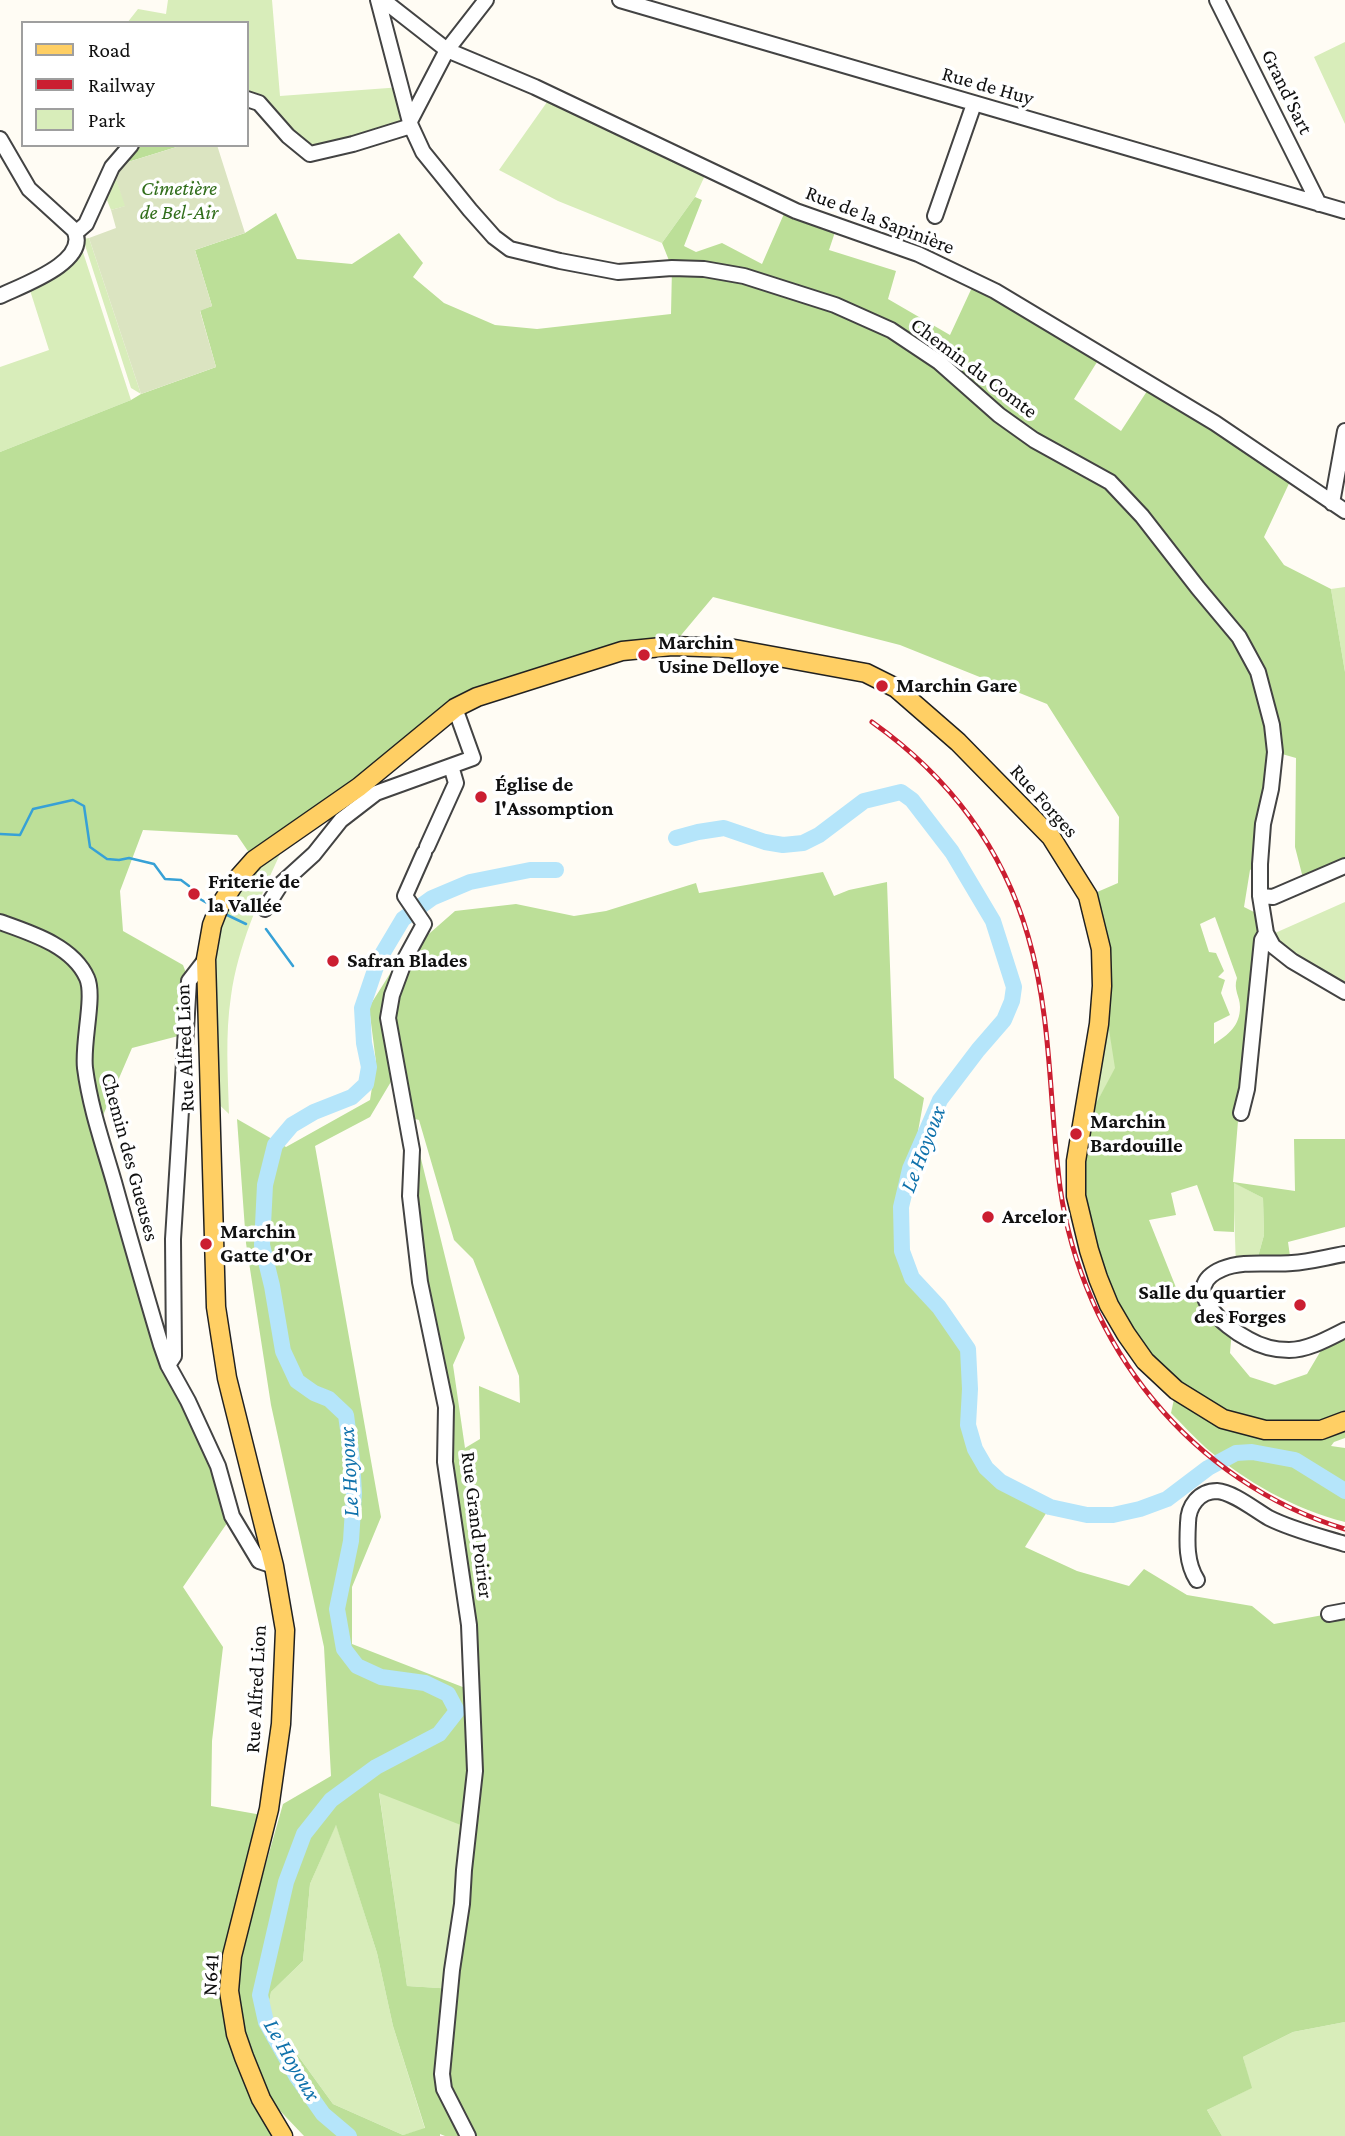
<!DOCTYPE html>
<html>
<head>
<meta charset="utf-8">
<style>
	body { margin:0 }
	#map { position:relative; width:1345px; height:2136px; overflow:hidden; background:#fffcf4; font-family:"Crimson Pro",serif }
	canvas { display:block }
	.legend { position:absolute; left:21px; top:21px; width:228px; height:126px; box-sizing:border-box; background:#fff; border:2px solid #9f9f9f; margin:0; padding:9px 12px; list-style:none; font-size:21px; color:#101010 }
	.legend li { display:flex; align-items:center; gap:14px; height:35px }
	.legend b { width:35px; border:2px solid #9f9f9f }
</style>
</head>
<body>
<div id="map">
<canvas width="1345" height="2136"></canvas>
<ul class="legend">
<li><b style="height:9px;background:#ffcf64"></b>Road</li>
<li><b style="height:9px;background:#cb1e31"></b>Railway</li>
<li><b style="height:19px;background:#d8edba"></b>Park</li>
</ul>
</div>
<script>
const g = document.querySelector('canvas').getContext('2d');
g.lineJoin = 'round';
function fill(path, color) { g.fillStyle = color; g.fill(path, 'evenodd'); }
function stroke(path, color, width, dash) { g.strokeStyle = color; g.lineWidth = width; g.lineCap = dash ? 'butt' : 'round'; g.setLineDash(dash || []); g.stroke(path); }
function drawText(font, color, halo, rows, align = 'center') {
  g.font = font + ' "Crimson Pro",serif'; g.lineWidth = 7; g.setLineDash([]); g.textBaseline = 'middle'; g.strokeStyle = halo; g.fillStyle = color; for (const [text, x, y, turn = 0] of rows) {
    g.save(); g.translate(x, y); g.rotate((+turn || 0) * Math.PI / 180); g.textAlign = isNaN(turn) ? turn : align; if (halo) g.strokeText(text, 0, 0); g.fillText(text, 0, 0); g.restore();
  }
}
const green = new Path2D(`
	M 168,0 L 272,0 L 280,96 L 402,87 L 410,121 L 317,154 L 247,99 L 247,23 L 127,23 L 138,9 L 166,14 Z
	M 1345,42 L 1345,124 L 1314,57 Z
	M 552,95 L 708,169 L 695,197 L 662,243 L 558,201 L 499,170 Z
	M 112,167 L 126,206 L 111,210 L 102,188 Z
	M 89,238 L 141,394 L 131,388 L 83,239 Z
	M 80,243 L 131,400 L 0,452 L 0,367 L 49,350 L 28,284 Z
	M 1345,587 L 1345,672 L 1331,589 Z
	M 280,854 C 259,900 238,946 231,996 C 225,1035 228,1075 229,1114 L 210,1096 L 212,925 L 254,860 Z
	M 1345,902 L 1345,992 L 1273,946 L 1275,933 Z
	M 1102,986 L 1116,1068 L 1092,1111 Z
	M 1233,1182 L 1263,1198 L 1264,1235 L 1256,1264 L 1236,1267 Z
	M 379,1792 L 476,1830 L 455,1989 L 407,1986 Z
	M 336,1824 L 377,1953 L 393,2026 L 425,2129 L 403,2135 L 333,2104 L 267,2013 L 271,1992 L 303,1961 L 310,1884 Z
	M 1345,2022 L 1345,2136 L 1222,2136 L 1207,2110 L 1251,2088 L 1243,2057 L 1293,2032 Z`);
const forest = new Path2D(`
	M 131,145 L 183,145 L 112,167 Z
	M 695,197 L 702,200 L 684,246 L 696,252 L 722,243 L 762,264 L 787,207 L 837,226 L 829,250 L 896,271 L 888,299 L 950,335 L 975,281 L 1102,354 L 1074,399 L 1121,431 L 1151,385 L 1293,475 L 1264,537 L 1284,565 L 1331,589 L 1345,672 L 1345,866 L 1304,882 L 1295,847 L 1296,758 L 1275,752 L 1260,864 L 1250,870 L 1244,907 L 1262,916 L 1241,1113 L 1238,1121 L 1233,1182 L 1295,1191 L 1294,1139 L 1345,1139 L 1345,1227 L 1288,1242 L 1291,1263 L 1256,1264 L 1264,1235 L 1263,1198 L 1234,1183 L 1234,1232 L 1214,1231 L 1197,1185 L 1171,1193 L 1176,1215 L 1149,1220 L 1181,1300 L 1204,1288 L 1232,1329 L 1230,1353 L 1250,1377 L 1275,1385 L 1307,1374 L 1329,1337 L 1345,1330 L 1345,1438 L 1334,1442 L 1331,1446 L 1345,1448 L 1345,1522 C 1294,1509 1246,1482 1206,1448 C 1194,1437 1183,1425 1171,1413 L 1176,1390 L 1126,1334 L 1076,1196 L 1092,1111 L 1115,1068 L 1088,896 L 1118,883 L 1119,817 L 1047,704 L 900,645 L 713,597 L 672,646 L 478,697 L 369,788 L 280,854 L 254,860 L 237,835 L 143,830 L 120,891 L 123,931 L 183,965 L 189,981 L 186,1034 L 132,1048 L 98,1127 L 161,1345 L 232,1516 L 183,1587 L 223,1647 L 212,1741 L 211,1806 L 262,1815 L 223,1993 L 277,2136 L 0,2136 L 0,452 L 131,400 L 141,394 L 216,367 L 200,310 L 212,306 L 195,250 L 245,233 L 276,213 L 297,259 L 352,264 L 399,233 L 423,263 L 413,277 L 444,303 L 495,325 L 537,329 L 671,314 L 672,268 L 662,243 ZM 1215,917 L 1237,978 C 1233,990 1240,996 1240,1007 C 1240,1026 1228,1035 1214,1044 L 1214,1023 L 1230,1015 L 1221,993 L 1225,980 L 1218,977 L 1224,971 L 1216,953 L 1209,952 L 1200,924 Z
	M 823,872 L 834,896 L 849,890 L 887,882 L 894,1078 L 924,1098 C 920,1121 916,1143 911,1166 C 904,1202 890,1247 914,1280 C 927,1299 963,1328 968,1351 C 974,1375 965,1402 968,1425 C 975,1473 1012,1490 1050,1507 L 1025,1547 L 1077,1571 L 1129,1586 L 1144,1569 L 1187,1595 L 1252,1606 L 1274,1624 L 1345,1611 L 1345,2022 L 1293,2032 L 1243,2057 L 1252,2088 L 1207,2110 L 1222,2136 L 445,2136 L 440,2134 L 440,2136 L 304,2136 L 265,2095 L 242,2033 L 235,1990 L 239,1958 L 283,1804 L 331,1776 L 324,1647 L 271,1405 L 246,1243 L 237,1119 L 286,1147 L 370,1100 L 376,1062 L 369,1007 L 398,961 L 455,911 L 516,904 L 574,916 L 606,911 L 696,883 L 699,893 ZM 399,1078 L 473,1691 L 352,1644 L 352,1587 L 381,1517 L 315,1146 L 370,1117 L 392,1080 ZM 411,1118 L 419,1120 L 454,1240 L 473,1259 L 519,1376 L 520,1403 L 479,1386 L 480,1439 L 465,1448 L 453,1365 L 465,1338 ZM 379,1793 L 476,1831 L 455,1989 L 407,1986 ZM 336,1825 L 377,1953 L 393,2026 L 425,2128 L 403,2135 L 333,2104 L 267,2013 L 271,1992 L 303,1961 L 310,1884 Z`);
const cemetery = new Path2D(`
	M 183,145 L 217,145 L 245,233 L 195,250 L 212,306 L 200,311 L 216,367 L 141,394 L 89,238 L 116,228 L 111,210 L 125,206 L 112,167 Z`);
const stream = new Path2D(`
	M 0,834 L 20,835 L 33,809 L 73,800 L 84,806 L 90,847 L 107,859 L 119,860 L 129,858 L 154,864 L 165,879 L 181,880 L 189,886
	M 200,899 L 212,906
	M 225,914 L 246,924
	M 266,929 L 293,966`);
const river = new Path2D(`
	M 676,838 L 698,832 L 724,828 L 765,842 L 783,845 L 803,843 L 819,835 L 864,801 L 901,792 L 912,800 L 952,852 L 993,921 L 1014,987 L 1012,1001 L 1004,1020 L 978,1050 L 940,1100 L 910,1169 L 901,1207 L 902,1251 L 912,1278 L 939,1307 L 968,1349 L 970,1389 L 968,1425 L 975,1449 L 986,1468 L 1001,1482 L 1050,1507 L 1087,1515 L 1113,1515 L 1140,1509 L 1167,1499 L 1208,1468 L 1236,1453 L 1252,1452 L 1295,1460 L 1345,1491
	M 349,2136 L 323,2114 L 297,2077 L 266,2022 L 260,1995 L 286,1882 L 304,1834 L 331,1800 L 376,1767 L 439,1734 L 457,1711 L 448,1694 L 425,1683 L 381,1677 L 357,1666 L 344,1649 L 337,1609 L 351,1541 L 354,1493 L 352,1459 L 346,1415 L 329,1399 L 314,1393 L 297,1381 L 283,1351 L 272,1286 L 262,1245 L 265,1185 L 275,1145 L 292,1125 L 314,1112 L 352,1097 L 366,1084 L 369,1067 L 364,1043 L 362,1008 L 378,961 L 403,919 L 432,898 L 470,882 L 530,870 L 556,870`);
const minor = new Path2D(`
	M 378,0 L 411,126 L 423,152 L 470,210 L 494,237 L 510,249 L 560,261 L 618,272 L 672,268 L 704,269 L 744,276 L 835,305 L 891,330 L 939,362 L 999,415 L 1034,440 L 1110,482 L 1142,516 L 1198,588 L 1239,637 L 1258,672 L 1272,725 L 1275,752 L 1271,789 L 1263,824 L 1260,864 L 1260,896 L 1266,933 L 1273,946 L 1292,961 L 1345,992
	M 383,0 L 447,50 L 535,87 L 796,211 L 918,254 L 995,291 L 1215,423 L 1345,511
	M 620,0 L 1345,211
	M 1217,0 L 1319,204
	M 247,99 L 259,103 L 288,136 L 310,154 L 353,144 L 411,126
	M 410,121 L 447,50 L 486,0
	M 0,139 L 29,189 L 74,230
	M 935,216 L 974,104
	M 0,296 C 20,286 91,262 74,230 L 79,230 L 86,224 L 112,167 L 131,145
	M 1332,503 L 1345,431
	M 427,847 L 456,783 L 451,766
	M 424,853 L 405,896 L 424,924 L 406,957 L 392,995 L 388,1018 L 412,1150 L 410,1196 L 420,1282 L 446,1407 L 445,1462 L 469,1625 L 475,1771 L 464,1870 L 462,1904 L 452,1970 L 442,2074 L 444,2089 L 468,2136
	M 1260,896 L 1273,897 L 1345,866
	M 265,909 L 281,884 L 314,854 L 341,820 L 376,793 L 473,758 L 455,708
	M 0,922 C 31,933 73,946 87,978 C 95,996 82,1043 85,1068 C 90,1107 103,1144 114,1182 C 129,1236 145,1291 161,1345 L 168,1365 L 188,1401 L 218,1466 L 232,1516 L 259,1561 L 274,1566
	M 1241,1113 L 1247,1089 L 1262,940 L 1266,933
	M 1345,1254 C 1327,1257 1309,1262 1292,1263 C 1269,1265 1243,1260 1222,1269 C 1177,1288 1225,1327 1248,1339 C 1260,1346 1275,1350 1289,1350 C 1308,1350 1329,1338 1345,1330
	M 168,1365 L 174,1356 L 173,1239 L 189,981 L 206,959
	M 1197,1580 C 1186,1563 1187,1542 1188,1523 C 1188,1506 1199,1491 1217,1491 C 1233,1492 1255,1510 1269,1518 C 1293,1530 1319,1536 1345,1544
	M 1329,1614 L 1345,1611`);
const major = new Path2D(`
	M 283,2136 L 261,2099 L 244,2057 L 236,2034 L 229,1991 L 232,1956 L 269,1809 L 281,1724 L 285,1630 L 274,1566 L 227,1378 L 216,1307 L 206,959 L 212,925 L 219,907 L 238,878 L 254,860 L 359,787 L 455,708 L 477,697 L 622,651 L 672,646 L 729,648 L 866,673 L 896,688 L 958,742 L 1051,837 L 1088,896 L 1101,949 L 1102,986 L 1099,1024 L 1076,1161 L 1076,1196 L 1089,1250 L 1098,1278 L 1109,1305 L 1126,1334 L 1145,1361 L 1176,1390 L 1223,1419 L 1265,1430 L 1321,1430 L 1345,1421`);
const rail = new Path2D(`
	M 872,722 C 948,776 1002,846 1028,936 C 1052,1017 1049,1103 1060,1187 C 1082,1345 1191,1482 1345,1529`);
const markers = [
	[644,655,7,"#cb1e31"],
	[882,686,7,"#cb1e31"],
	[481,797,7,"#cb1e31"],
	[194,894,7,"#cb1e31"],
	[333,961,7,"#cb1e31"],
	[1076,1134,7,"#cb1e31"],
	[988,1217,7,"#cb1e31"],
	[206,1244,7,"#cb1e31"],
	[1300,1305,7,"#cb1e31"]
];
const streetNames = [
	["Rue de Huy",988,86,16],
	["Grand'Sart",1287,92,64],
	["Rue de la Sapinière",880,220,21],
	["Chemin du Comte",974,368,37],
	["Rue Forges",1044,801,48],
	["Rue Alfred Lion",185,1048,-92],
	["Chemin des Gueuses",130,1157,75],
	["Rue Grand Poirier",477,1525,83],
	["Rue Alfred Lion",256,1689,-87],
	["N641",211,1975,-87]
];
const parkNames = [
	["Cimetière",179,189],
	["de Bel-Air",179,213]
];
const poiNames = [
	["Marchin",658,643],
	["Usine Delloye",658,667],
	["Marchin Gare",896,686],
	["Église de",495,785],
	["l'Assomption",495,809],
	["Friterie de",208,882],
	["la Vallée",208,906],
	["Safran Blades",347,961],
	["Marchin",1090,1122],
	["Bardouille",1090,1146],
	["Arcelor",1002,1217],
	["Marchin",220,1232],
	["Gatte d'Or",220,1256],
	["Salle du quartier",1286,1293,"right"],
	["des Forges",1286,1317,"right"]
];
const waterNames = [
	["Le Hoyoux",923,1149,-69],
	["Le Hoyoux",349,1472,-93],
	["Le Hoyoux",292,2060,60]
];
fill(green, '#d8edba');
fill(forest, '#bcdf98');
fill(cemetery, '#dbe4c1');
stroke(stream, '#37a1d6', 2.5);
stroke(river, '#b5e5fa', 16);
stroke(minor, '#434343', 18);
stroke(major, '#212121', 21);
stroke(minor, '#fff', 14);
stroke(major, '#ffcf64', 18);
stroke(rail, '#cb1e31', 5);
stroke(rail, '#fff', 2.5, [8]);
for (const [x, y, r, color] of markers) { const dot = new Path2D(); dot.arc(x, y, r, 0, 2 * Math.PI); g.fillStyle = color; g.fill(dot); stroke(dot, '#fff', 2.5); }
drawText('21px', '#101010', '#fff', streetNames);
drawText('italic 21px', '#316e1b', '#fff', parkNames);
drawText('bold 21px', '#101010', '#fff', poiNames, 'left');
drawText('italic 23px', '#1072ac', '#fff', waterNames);
</script>
</body>
</html>
